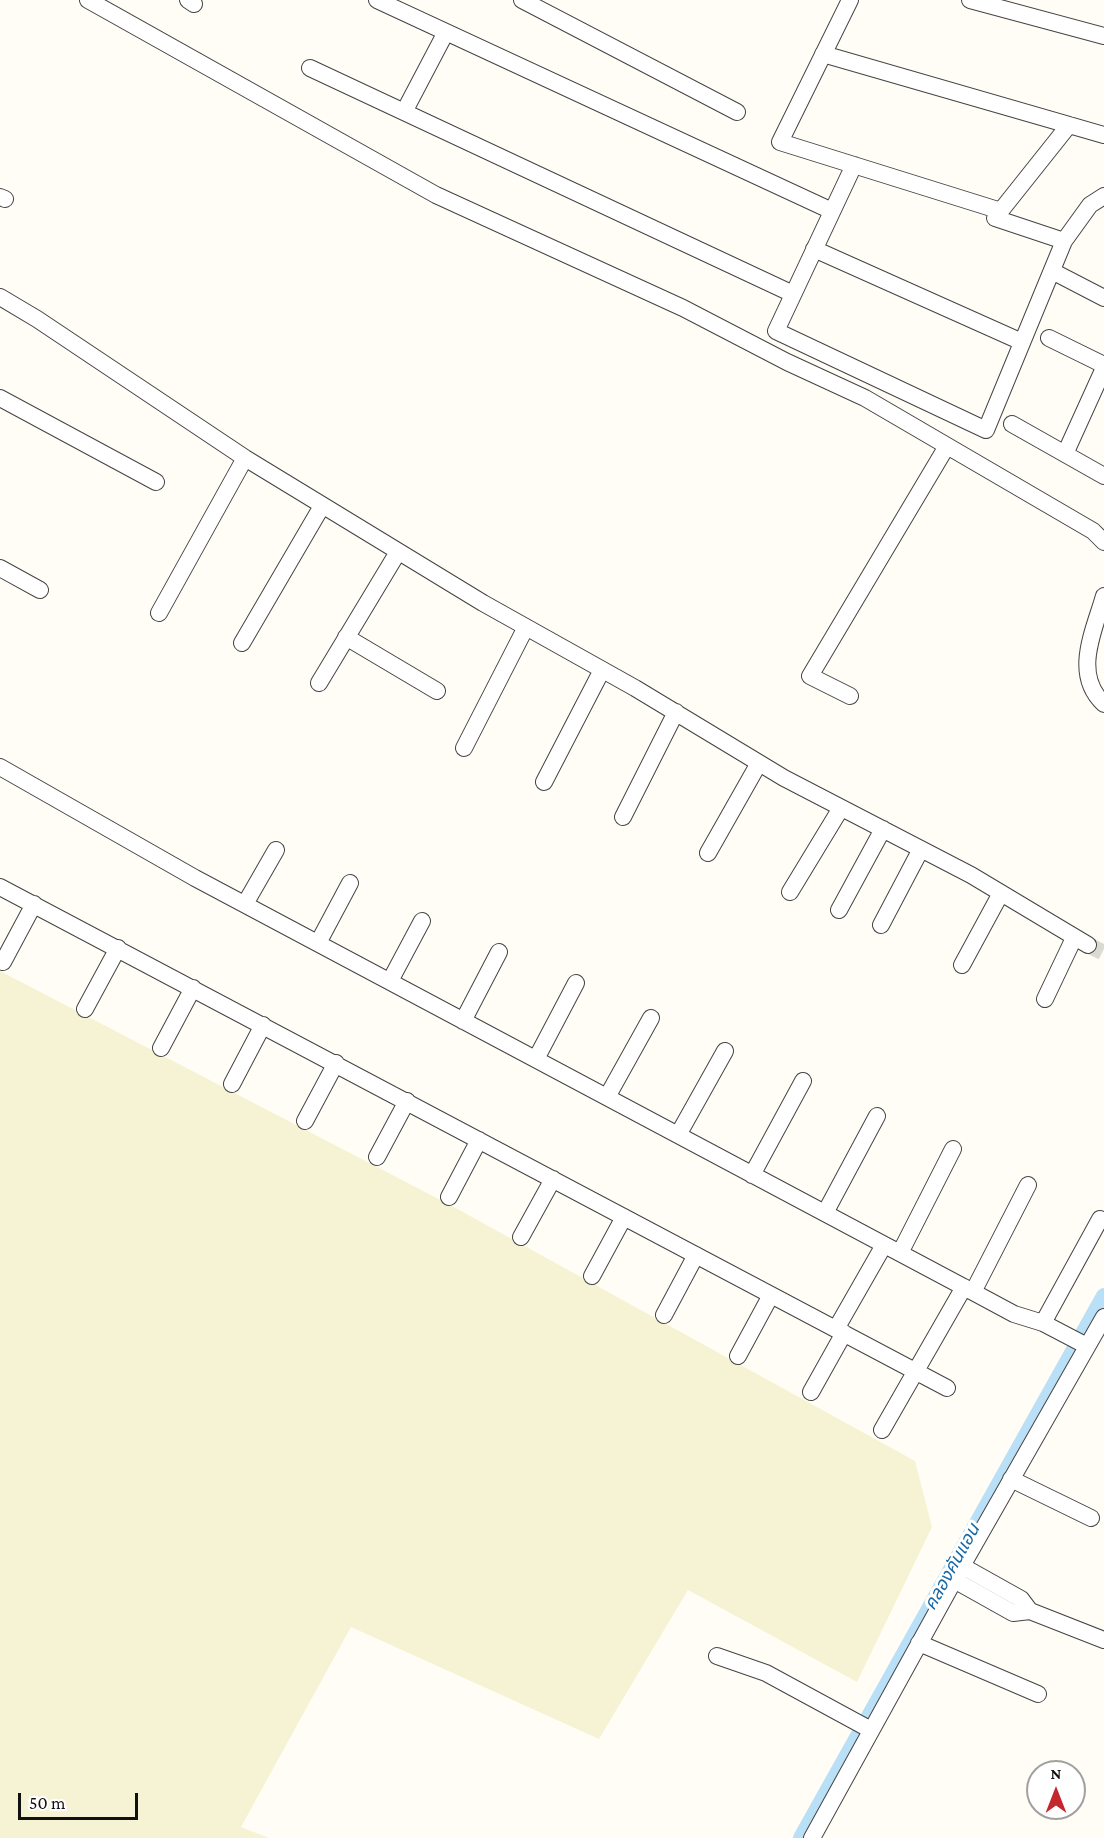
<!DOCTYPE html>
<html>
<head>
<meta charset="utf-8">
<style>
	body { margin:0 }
	#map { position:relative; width:1104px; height:1838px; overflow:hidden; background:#fffdf5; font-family:"Crimson Pro",serif }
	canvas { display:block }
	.north { position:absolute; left:1026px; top:1760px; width:60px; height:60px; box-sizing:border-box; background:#fff; border:2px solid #a0a0a0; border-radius:50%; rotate:0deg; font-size:16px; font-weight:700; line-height:24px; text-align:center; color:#111 }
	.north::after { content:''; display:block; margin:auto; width:21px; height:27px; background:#c4262e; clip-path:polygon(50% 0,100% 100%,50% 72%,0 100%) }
	.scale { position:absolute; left:18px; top:1793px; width:120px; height:27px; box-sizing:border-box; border:3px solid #111; border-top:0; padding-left:8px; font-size:18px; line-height:21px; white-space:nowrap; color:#111; -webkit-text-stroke:4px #fff; paint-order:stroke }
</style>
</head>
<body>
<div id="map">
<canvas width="1104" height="1838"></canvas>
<div class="north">N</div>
<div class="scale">50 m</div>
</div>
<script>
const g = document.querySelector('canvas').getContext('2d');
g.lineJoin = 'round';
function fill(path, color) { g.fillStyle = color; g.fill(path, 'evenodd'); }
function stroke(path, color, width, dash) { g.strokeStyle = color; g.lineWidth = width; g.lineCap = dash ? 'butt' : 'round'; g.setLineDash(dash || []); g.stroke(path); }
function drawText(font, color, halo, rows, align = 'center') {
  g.font = font + ' "Crimson Pro","Noto Sans Thai",serif'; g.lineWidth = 6; g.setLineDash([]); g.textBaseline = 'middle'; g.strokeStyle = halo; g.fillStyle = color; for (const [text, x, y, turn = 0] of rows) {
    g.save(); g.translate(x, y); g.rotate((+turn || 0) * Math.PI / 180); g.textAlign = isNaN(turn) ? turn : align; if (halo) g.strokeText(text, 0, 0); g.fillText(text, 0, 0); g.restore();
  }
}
const farmland = new Path2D(`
	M 0,971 L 452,1206 L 915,1461 L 932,1527 L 857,1682 L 688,1590 L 599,1739 L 351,1627 L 241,1827 L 269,1838 L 0,1838 Z`);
const canal = new Path2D(`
	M 801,1838 L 1104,1296`);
const minorTunnel = new Path2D(`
	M 1088,945 L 1104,953`);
const minor = new Path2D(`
	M 88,0 L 436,195 L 683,308 L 787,362 L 865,398 L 1093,531 L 1104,542
	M 188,0 L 194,4
	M 377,0 L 832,211
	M 522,0 L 737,112
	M 850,0 L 780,142 L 1001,211
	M 970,0 L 1104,36
	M 823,54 L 1104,135
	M 310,68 L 793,294
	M 404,112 L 446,32
	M 1069,125 L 995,218 L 1064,241 L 1090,205 L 1104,196
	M 854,165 L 776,331 L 986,430 L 1064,241
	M 0,197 L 5,199
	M 814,249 L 1022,342
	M 1052,271 L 1104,298
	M 0,297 L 37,319 L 245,458 L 483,603 L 635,688 L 784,778 L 971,875 L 1088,945
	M 1049,338 L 1104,365
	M 0,398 L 156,482
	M 1012,424 L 1104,476
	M 1065,454 L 1104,368
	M 0,568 L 40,590
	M 1104,596 C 1094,631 1072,674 1104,704
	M 159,613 L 245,458
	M 346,637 L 437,691
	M 242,643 L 322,506
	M 319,683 L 398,552
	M 850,696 L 810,676 L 947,446
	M 464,748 L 526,627
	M 0,767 L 195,878 L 973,1292 L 1014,1314 L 1043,1323 L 1087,1346
	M 544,782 L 602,670
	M 623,817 L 676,712
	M 708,853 L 759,763
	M 0,887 L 947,1388
	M 790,892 L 841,808
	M 245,904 L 276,850
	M 839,910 L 883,829
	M 881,925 L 921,849
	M 318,943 L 350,883
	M 3,962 L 34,904
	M 962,965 L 1001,893
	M 390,981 L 422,921
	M 1045,999 L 1074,938
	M 85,1009 L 118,948
	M 463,1021 L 499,952
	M 161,1048 L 193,988
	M 536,1059 L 576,983
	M 232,1084 L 263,1025
	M 607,1097 L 651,1018
	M 305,1121 L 336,1063
	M 678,1135 L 725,1051
	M 377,1157 L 407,1101
	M 752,1175 L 803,1081
	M 449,1197 L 479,1140
	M 825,1213 L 877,1116
	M 521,1237 L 553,1179
	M 900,1253 L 953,1149
	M 592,1276 L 624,1217
	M 973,1292 L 1028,1185
	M 664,1315 L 696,1255
	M 1043,1323 L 1100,1219
	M 836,1329 L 884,1245
	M 738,1356 L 771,1295
	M 811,1392 L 844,1333
	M 882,1430 L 964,1287
	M 1011,1479 L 1091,1518
	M 962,1566 L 1021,1599 L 1030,1611
	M 954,1580 L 1013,1613 L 1030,1611 L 1104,1640
	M 919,1643 L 1038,1694
	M 717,1656 L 766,1673 L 871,1730
	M 812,1838 L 962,1566 L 1104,1317`);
const waterNames = [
	["คลองคันแอน",952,1567,-61]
];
fill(farmland, '#f6f3d4');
stroke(canal, '#b9e0f7', 16);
stroke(minorTunnel, '#dbdad3', 16, [16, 8]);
stroke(minor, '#444', 18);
stroke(minor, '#fff', 16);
drawText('italic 18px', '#1768a6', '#fff', waterNames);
</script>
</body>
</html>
